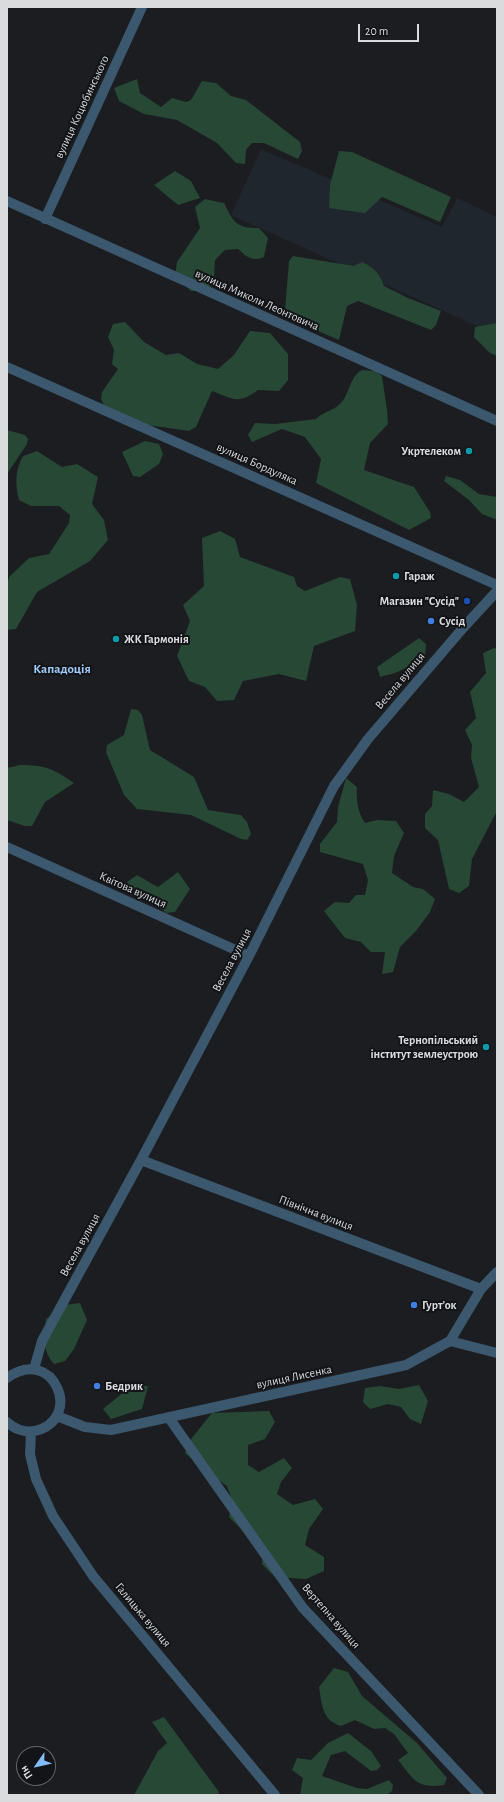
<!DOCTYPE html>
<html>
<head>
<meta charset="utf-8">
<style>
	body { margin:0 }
	#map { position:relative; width:504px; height:1802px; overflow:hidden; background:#1b1d20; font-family:"Alegreya Sans",sans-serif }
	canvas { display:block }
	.frame { position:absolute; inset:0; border:8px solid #d9dbdd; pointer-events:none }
	.north { position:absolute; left:16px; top:1746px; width:40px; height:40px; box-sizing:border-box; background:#121417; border:1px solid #626466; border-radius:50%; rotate:236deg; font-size:11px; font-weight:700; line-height:16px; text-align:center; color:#d9dbdd }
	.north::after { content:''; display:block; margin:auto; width:14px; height:18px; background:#83bcfa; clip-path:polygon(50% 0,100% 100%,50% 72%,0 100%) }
	.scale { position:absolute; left:358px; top:24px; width:61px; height:18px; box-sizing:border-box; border:2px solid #d9dbdd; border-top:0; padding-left:5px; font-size:12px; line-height:14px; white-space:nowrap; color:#d9dbdd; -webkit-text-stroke:3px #121417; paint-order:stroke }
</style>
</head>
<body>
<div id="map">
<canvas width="504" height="1802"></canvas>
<div class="frame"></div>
<div class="north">Пн</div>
<div class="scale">20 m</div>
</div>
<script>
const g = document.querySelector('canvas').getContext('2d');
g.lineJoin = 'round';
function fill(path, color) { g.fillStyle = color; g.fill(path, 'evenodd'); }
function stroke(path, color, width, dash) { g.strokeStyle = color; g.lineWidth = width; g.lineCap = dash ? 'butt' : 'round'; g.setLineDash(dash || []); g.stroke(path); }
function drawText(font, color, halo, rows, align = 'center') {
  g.font = font + ' "Alegreya Sans",sans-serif'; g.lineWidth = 4; g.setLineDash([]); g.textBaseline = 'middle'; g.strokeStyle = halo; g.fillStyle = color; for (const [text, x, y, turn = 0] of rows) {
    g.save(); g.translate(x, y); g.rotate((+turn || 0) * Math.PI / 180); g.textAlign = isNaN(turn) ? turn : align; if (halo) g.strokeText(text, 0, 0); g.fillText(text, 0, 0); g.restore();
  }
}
const built = new Path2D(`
	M 261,149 L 442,227 L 457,198 L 497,217 L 497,335 L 231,215 Z`);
const forest = new Path2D(`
	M 137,79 L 140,93 L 161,107 L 172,98 L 186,102 L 191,100 L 202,81 L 216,83 L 231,96 L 246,100 L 300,142 L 302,151 L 298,159 L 264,143 L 252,143 L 246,150 L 245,164 L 236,163 L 217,143 L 177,120 L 144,114 L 119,101 L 114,88 Z
	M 339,151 L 352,152 L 451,197 L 440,222 L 382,197 L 365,213 L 329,208 L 330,185 Z
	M 175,171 L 191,181 L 200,198 L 178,205 L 154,185 Z
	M 205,199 L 224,203 C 234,223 236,228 259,228 L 268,238 L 264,257 C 252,262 247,257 238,249 L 225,250 L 215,260 L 214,280 L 206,291 L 191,291 L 175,276 L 177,262 L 200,228 L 195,207 Z
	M 293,256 L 354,266 L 362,262 C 374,267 380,274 384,286 L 408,298 L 441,311 L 436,325 L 431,330 L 358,301 L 347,306 L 339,340 L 311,328 L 285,310 L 289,261 Z
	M 125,322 L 144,342 L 166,355 L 179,353 L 197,364 L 218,369 L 234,355 L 250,331 L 270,333 L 288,354 L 288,380 L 279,391 L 258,390 C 238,405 233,399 212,391 L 196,427 L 189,431 L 120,421 L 107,412 L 101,399 L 102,392 L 118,369 L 112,364 L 114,350 L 108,337 L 113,324 Z
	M 497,323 L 497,356 L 490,353 L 474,337 L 475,327 Z
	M 362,370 L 375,371 L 382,376 L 387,410 L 388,424 L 370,443 L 364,470 L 414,487 L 430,512 L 431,518 L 409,530 L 316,483 L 321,459 L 305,437 L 282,429 L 252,442 L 248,435 L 255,423 L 275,424 L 316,419 C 323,412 334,410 340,404 C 350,394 349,377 362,370 Z
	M 7,430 L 25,435 L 28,439 L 27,444 L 7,474 Z
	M 145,441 L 159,444 L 163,454 L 159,464 L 140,477 L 133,476 L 122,452 Z
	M 37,451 L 62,467 L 77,464 L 98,477 L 92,504 L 104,520 L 108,540 L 90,561 L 37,592 L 16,629 L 7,630 L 7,583 L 10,576 L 29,558 L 49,554 L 69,523 L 70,515 L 59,506 L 31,506 L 19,500 C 15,485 15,470 23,456 Z
	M 446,476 L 460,480 L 479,494 L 497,497 L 497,520 L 482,514 L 469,500 L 444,481 Z
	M 220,531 L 235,539 L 240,557 L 294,577 L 297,586 L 305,591 L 340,577 L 350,579 L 357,605 L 355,631 L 314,646 L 306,681 L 279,674 L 243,681 L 234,700 L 217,701 L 205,687 L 189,681 L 177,656 L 190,621 L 183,605 L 204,586 L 202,538 Z
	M 419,638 L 426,644 L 425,659 L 395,673 L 380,677 L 377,667 Z
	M 494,648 L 497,649 L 497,811 L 472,859 L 469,886 L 459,893 L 449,889 L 438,840 L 425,828 L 425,814 L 432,806 L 433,790 L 449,794 L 464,802 L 479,787 L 471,758 L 472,745 L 465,730 L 476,718 L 470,692 L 486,673 L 483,653 Z
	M 131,709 L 138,710 L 142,715 L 150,750 L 194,777 L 208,810 L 241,815 L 247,822 L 251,834 L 247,840 L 241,839 L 191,815 L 137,809 L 124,795 L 106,752 L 107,745 L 124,735 Z
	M 20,765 C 45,765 54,769 74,783 L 45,802 L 32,826 L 25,826 L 7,820 L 7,768 Z
	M 346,778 L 357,787 C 356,800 358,813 365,823 L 377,820 L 396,821 L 404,833 L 394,856 L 392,873 L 413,887 L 423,889 L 435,899 L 430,912 L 416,931 L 400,947 L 393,972 L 382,974 L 385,952 L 371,952 L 361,942 L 345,938 L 324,911 L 335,902 L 349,903 L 356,895 L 365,895 L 368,880 L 363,864 L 320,852 L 320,844 L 337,822 L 338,807 Z
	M 178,872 L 190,889 L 175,912 L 166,913 L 153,900 L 131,895 L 127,882 L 137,875 L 158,887 Z
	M 80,1303 L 87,1320 L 74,1349 L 65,1361 L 54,1364 C 42,1350 44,1337 46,1319 L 65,1305 Z
	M 419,1385 L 428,1401 L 421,1424 L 410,1419 L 401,1407 L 388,1404 L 370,1409 L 363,1402 L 365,1388 L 380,1386 L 399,1389 Z
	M 148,1386 L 142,1409 L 111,1419 L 103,1409 L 130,1387 Z
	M 269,1411 L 275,1422 L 265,1439 L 248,1445 L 248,1465 L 259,1472 L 284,1458 L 292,1468 L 281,1482 L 277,1494 L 293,1505 L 315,1499 L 323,1509 L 309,1529 L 305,1545 L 324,1557 L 324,1571 L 306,1579 L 275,1577 L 262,1564 L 263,1542 L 249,1537 L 229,1517 L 232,1500 L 227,1486 L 205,1471 L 185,1453 L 191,1439 L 212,1413 Z
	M 334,1668 L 348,1672 L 362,1696 L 417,1743 L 447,1778 L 444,1785 C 417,1789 414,1780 398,1760 L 408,1753 L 394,1734 L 385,1728 L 374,1729 L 355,1720 L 341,1726 C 322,1720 322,1705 319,1687 Z
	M 164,1717 L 219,1792 L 218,1795 L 134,1795 L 158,1751 L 167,1743 L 152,1722 Z
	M 348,1733 L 371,1751 L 381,1766 L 377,1770 L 371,1771 L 345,1751 L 331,1755 L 322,1776 L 357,1788 L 367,1789 L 389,1780 L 393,1785 L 392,1791 L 387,1795 L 300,1795 L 303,1778 L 292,1770 L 297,1758 L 311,1760 L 328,1743 Z`);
const street = new Path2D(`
	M 7,201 L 497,421
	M 45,219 L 142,7
	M 7,367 L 497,585
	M 7,847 L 249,956
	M 141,1160 L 481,1289
	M 450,1341 L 497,1353
	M 34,1369 L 42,1341 L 141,1160 L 249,956 L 334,786 L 368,739 L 463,628 L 497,591
	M 7,1378 C 53,1344 85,1419 35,1431 C 25,1433 14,1429 7,1422
	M 57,1416 L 85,1427 L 111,1430 L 406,1365 L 450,1341 L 481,1289 L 497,1272
	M 169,1418 L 303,1608 L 479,1795
	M 31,1432 L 30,1454 L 36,1479 L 53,1516 L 93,1576 L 275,1795`);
const markers = [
	[469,451,4,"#0f9aa8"],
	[396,576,4,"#0f9aa8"],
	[467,601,4,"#1a4fb4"],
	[431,621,4,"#3f7fe0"],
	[116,639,4,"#0f9aa8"],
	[486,1047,4,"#0f9aa8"],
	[414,1305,4,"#3f7fe0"],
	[97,1386,4,"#3f7fe0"]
];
const streetNames = [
	["вулиця Коцюбинського",82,107,-65],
	["вулиця Миколи Леонтовича",257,300,24],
	["вулиця Бордуляка",257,464,24],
	["Весела вулиця",400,681,-50],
	["Квітова вулиця",133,890,24],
	["Весела вулиця",232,960,-62],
	["Північна вулиця",316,1213,21],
	["Весела вулиця",80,1245,-61],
	["вулиця Лисенка",294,1377,-12],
	["Галицька вулиця",143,1615,50],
	["Вертепна вулиця",331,1616,49]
];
const poiNames = [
	["Укртелеком",461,451,"right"],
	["Гараж",404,576],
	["Магазин \"Сусід\"",459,601,"right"],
	["Сусід",439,621],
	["ЖК Гармонія",124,639],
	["Тернопільський",478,1040,"right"],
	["інститут землеустрою",478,1054,"right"],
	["Гурт’ок",422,1305],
	["Бедрик",105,1386]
];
const neighbourhoodNames = [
	["Кападоція",62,669]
];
fill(built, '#20262e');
fill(forest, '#264834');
stroke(street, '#3b586f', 10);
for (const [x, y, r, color] of markers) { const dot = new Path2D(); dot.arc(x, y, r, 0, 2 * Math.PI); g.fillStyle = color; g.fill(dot); stroke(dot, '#121417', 1.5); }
drawText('12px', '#d9dbdd', '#121417', streetNames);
drawText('bold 12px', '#d9dbdd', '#121417', poiNames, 'left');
drawText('bold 13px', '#a0caf9', '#121417', neighbourhoodNames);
</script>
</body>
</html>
